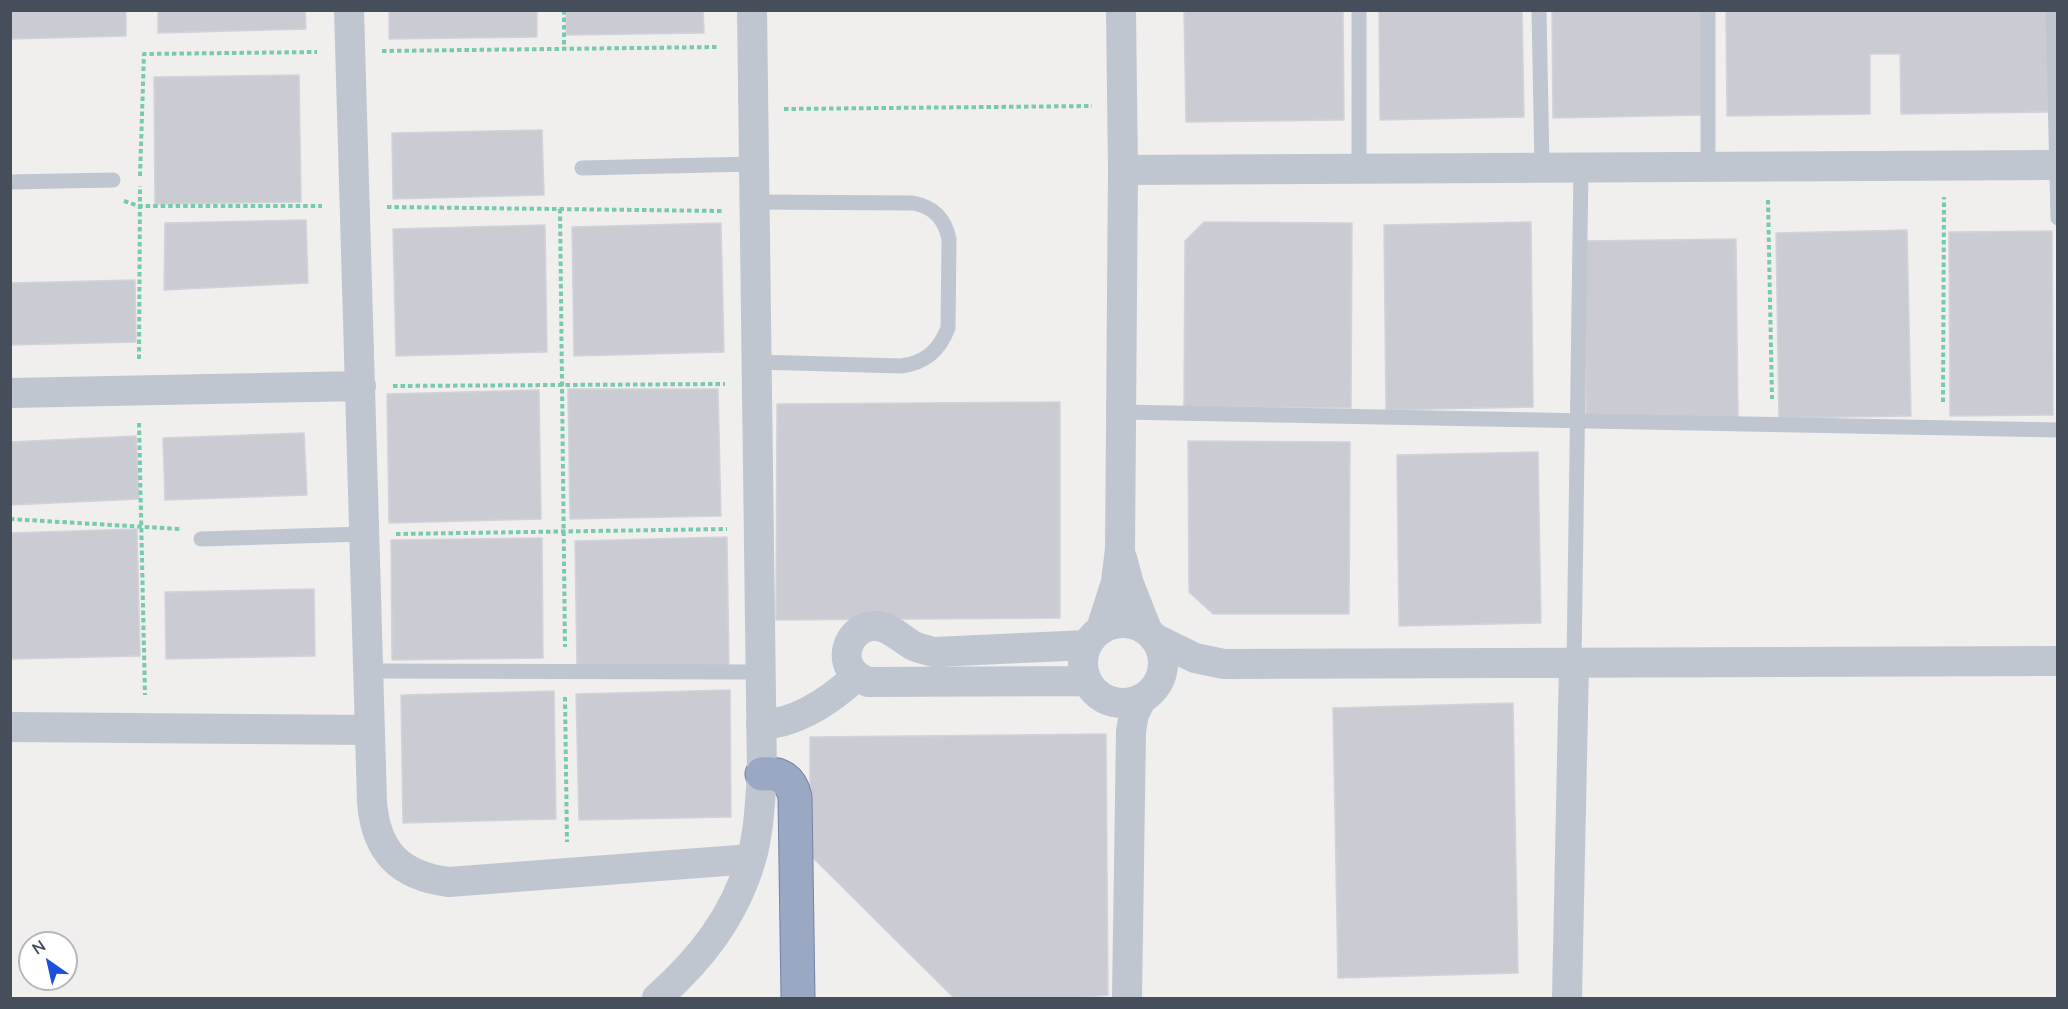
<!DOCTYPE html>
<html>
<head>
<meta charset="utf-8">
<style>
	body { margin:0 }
	#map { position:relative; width:2068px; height:1009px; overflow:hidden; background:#f1eeee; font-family:"Nunito Sans",sans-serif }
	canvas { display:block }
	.frame { position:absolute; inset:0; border:12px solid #474e5b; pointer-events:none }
	.north { position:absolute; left:18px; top:931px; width:60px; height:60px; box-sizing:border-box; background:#fff; border:2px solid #b5b8bd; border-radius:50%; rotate:326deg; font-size:16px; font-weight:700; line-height:24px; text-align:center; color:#474e5b }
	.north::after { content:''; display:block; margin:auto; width:21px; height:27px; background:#1d51dc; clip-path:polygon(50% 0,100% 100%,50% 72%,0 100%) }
</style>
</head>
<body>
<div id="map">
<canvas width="2068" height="1009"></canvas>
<div class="frame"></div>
<div class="north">N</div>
</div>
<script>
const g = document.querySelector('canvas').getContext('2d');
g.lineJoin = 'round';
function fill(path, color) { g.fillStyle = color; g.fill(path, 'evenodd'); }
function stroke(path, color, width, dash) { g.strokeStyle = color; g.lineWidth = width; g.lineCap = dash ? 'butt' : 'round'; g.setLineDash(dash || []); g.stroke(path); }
const building = new Path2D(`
	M 10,10 L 126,10 L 126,36 L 10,39 Z
	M 158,10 L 305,10 L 306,29 L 158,33 Z
	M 389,10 L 537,10 L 537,37 L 389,39 Z
	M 566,10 L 703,10 L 704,33 L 566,35 Z
	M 1184,10 L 1343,10 L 1344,120 L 1186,122 Z
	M 1379,10 L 1522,10 L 1524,117 L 1380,120 Z
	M 1552,10 L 1702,10 L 1703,115 L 1553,118 Z
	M 1726,10 L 2049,10 L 2050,112 L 1901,114 L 1900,54 L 1870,54 L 1870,114 L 1727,116 Z
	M 299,75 L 301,202 L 155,204 L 154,77 Z
	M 542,130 L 544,195 L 393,199 L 392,133 Z
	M 306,220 L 308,283 L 164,290 L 165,223 Z
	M 1204,222 L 1352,223 L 1351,408 L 1184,407 L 1185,241 Z
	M 1531,222 L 1533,407 L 1386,410 L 1384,225 Z
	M 721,223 L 724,352 L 574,356 L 572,227 Z
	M 545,225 L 547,352 L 396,356 L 393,229 Z
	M 1907,230 L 1911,416 L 1779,418 L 1776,233 Z
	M 2052,231 L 2053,415 L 1950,416 L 1949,232 Z
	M 1736,239 L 1738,417 L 1586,419 L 1585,241 Z
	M 135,280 L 136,342 L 10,345 L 10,283 Z
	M 568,389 L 718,389 L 721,516 L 570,519 Z
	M 539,390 L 541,519 L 389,523 L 387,394 Z
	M 1060,402 L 1060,618 L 776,620 L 777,404 Z
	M 304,433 L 307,495 L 165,500 L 163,438 Z
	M 136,436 L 139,499 L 10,505 L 10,442 Z
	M 1188,441 L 1350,442 L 1349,614 L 1213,614 L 1189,592 Z
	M 1538,452 L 1541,623 L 1399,626 L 1397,455 Z
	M 137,529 L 140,656 L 10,659 L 10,533 Z
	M 727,537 L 729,668 L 577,669 L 575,541 Z
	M 542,538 L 543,658 L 392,660 L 391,540 Z
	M 314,589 L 315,656 L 166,659 L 165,592 Z
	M 730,690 L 731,817 L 579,820 L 576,694 Z
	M 554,691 L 556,819 L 403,823 L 401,695 Z
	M 1513,703 L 1518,973 L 1338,978 L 1333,708 Z
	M 1106,734 L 1108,995 L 1080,998 L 954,998 L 810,855 L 810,737 Z`);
const path = new Path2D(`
	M 564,10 L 564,49
	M 382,51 L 719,47
	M 784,109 L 1092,106
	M 140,176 L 144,54 L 317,52
	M 1768,200 L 1772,399
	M 124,201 L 139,206 L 322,206
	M 387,207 L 724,211
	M 560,209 L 565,647
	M 139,359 L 140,186
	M 393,386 L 725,384
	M 1943,402 L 1944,197
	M 139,423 L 145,695
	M 10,519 L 180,529
	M 396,534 L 727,529
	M 565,697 L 567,842`);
const service = new Path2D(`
	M 1539,10 L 1542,167
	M 1708,10 L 1708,166
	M 2053,10 L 2058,218
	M 582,168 L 753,164
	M 1359,168 L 1359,10
	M 10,182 L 113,180
	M 753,202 L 913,203 C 934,207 945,219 949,239 L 948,328 C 939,351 925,363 901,366 L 756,362
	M 1121,412 L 2058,430
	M 201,539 L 364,534
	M 1574,663 L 1581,167
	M 368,671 L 760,672`);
const minor = new Path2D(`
	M 349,10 L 372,802 C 376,852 400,876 449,882 L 751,859
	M 1123,170 L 2058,165
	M 10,393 L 361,386
	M 1122,558 L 1129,584 L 1148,632
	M1083 663a40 40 0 1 1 80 0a40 40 0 1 1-80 0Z
	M 1101,629 L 1116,582 L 1120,549 L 1123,170 L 1121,10
	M 1154,638 L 1195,658 L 1224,664 L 2058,661
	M 1086,681 L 868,682 C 861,679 854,675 850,668 C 840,650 854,626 874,626 C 888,625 900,638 912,645 C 919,649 926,650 934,652 L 1087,645
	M 761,725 C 797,723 831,700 857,676
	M 10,727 L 370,730
	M 657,998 C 701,959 734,917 751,860 C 759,832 760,802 762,774 L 752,10
	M 1127,998 L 1131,731 L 1134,714 L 1142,698
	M 1567,998 L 1574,663`);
const trunk = new Path2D(`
	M 762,774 C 780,772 791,779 795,797 L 798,998`);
fill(building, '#cbccd3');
stroke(building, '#d2d3da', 1.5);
stroke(trunk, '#7283a8', 35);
stroke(path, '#76cbaf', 4, [4.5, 3]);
stroke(service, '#bfc6d0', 15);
stroke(minor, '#bfc6d0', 30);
stroke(trunk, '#9aa8c4', 33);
</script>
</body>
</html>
